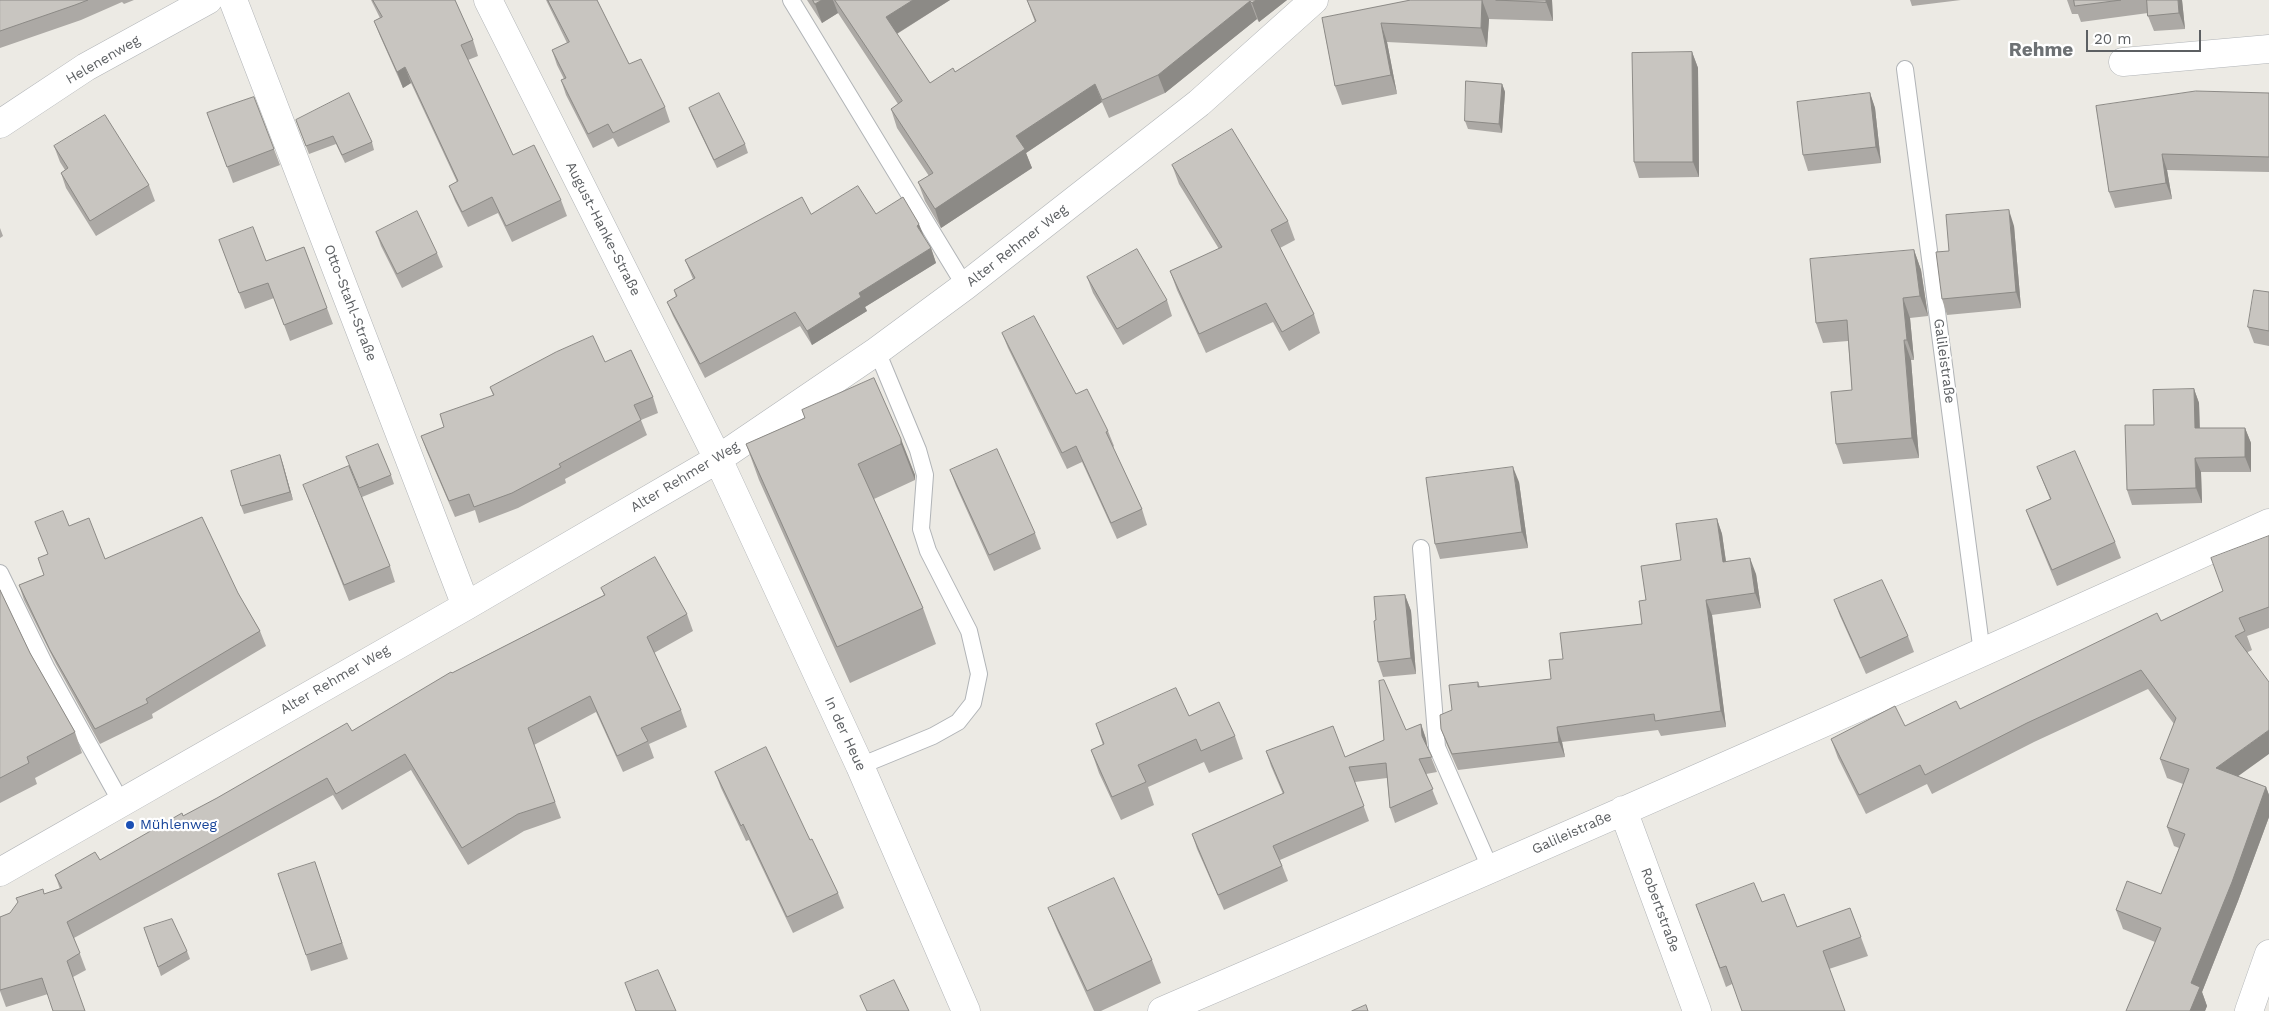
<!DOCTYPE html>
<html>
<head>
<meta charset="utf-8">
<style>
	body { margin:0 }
	#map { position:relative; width:2269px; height:1011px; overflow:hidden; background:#eceae4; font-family:"Work Sans",sans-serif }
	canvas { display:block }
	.scale { position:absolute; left:2086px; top:30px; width:115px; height:22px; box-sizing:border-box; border:2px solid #5c5f62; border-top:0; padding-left:6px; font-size:15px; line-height:18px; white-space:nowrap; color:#5c5f62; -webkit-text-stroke:4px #fff; paint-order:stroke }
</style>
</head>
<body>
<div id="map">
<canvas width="2269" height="1011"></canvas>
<div class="scale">20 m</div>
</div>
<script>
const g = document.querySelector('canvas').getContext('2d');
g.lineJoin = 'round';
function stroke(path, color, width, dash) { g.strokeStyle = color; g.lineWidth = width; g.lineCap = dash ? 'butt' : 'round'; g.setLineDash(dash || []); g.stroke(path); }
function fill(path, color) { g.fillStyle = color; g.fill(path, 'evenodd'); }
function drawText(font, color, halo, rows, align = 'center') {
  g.font = font + ' "Work Sans",sans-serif'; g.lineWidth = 4.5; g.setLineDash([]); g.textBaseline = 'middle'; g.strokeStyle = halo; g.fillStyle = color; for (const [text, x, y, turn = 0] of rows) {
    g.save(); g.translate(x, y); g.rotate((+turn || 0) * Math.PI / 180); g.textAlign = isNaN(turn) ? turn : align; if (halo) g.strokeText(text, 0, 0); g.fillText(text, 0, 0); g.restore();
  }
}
const lane = new Path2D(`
	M 791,0 L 965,286
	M 1905,69 L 1982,653
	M 1421,548 L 1437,747 L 1491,870
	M 0,573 L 47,669 L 121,802
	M 860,766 L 933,736 L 958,722 L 973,703 L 979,674 L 969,631 L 928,551 L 921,529 L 925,475 L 918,450 L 877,351`);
const street = new Path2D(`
	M 233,0 L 466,606
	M 488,0 L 718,459 L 860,766 L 966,1011
	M 2123,62 L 2269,49
	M 0,124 L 86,67 L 208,0
	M 1623,810 L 1697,1011
	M 0,872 L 466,606 L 718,459 L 877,351 L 965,286 L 1199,103 L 1314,0
	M 1162,1011 C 1532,852 1902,690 2269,523
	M 2249,1011 L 2269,954`);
const wall = new Path2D(`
	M 0,0 L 134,0 L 124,4 L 122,2 L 81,20 L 0,48 Z
	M 371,0 L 455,0 L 473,40 L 478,56 L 468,60 L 513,155 L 561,200 L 567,216 L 512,242 L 498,213 L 468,227 L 455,201 L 449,186 L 457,182 L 411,83 L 403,88 L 380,36 L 374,21 L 380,18 Z
	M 546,0 L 597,0 L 629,64 L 665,107 L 670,122 L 618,147 L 613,138 L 593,148 L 566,95 L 561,80 L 564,79 L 557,65 L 552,50 L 567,43 Z
	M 807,0 L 950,0 L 897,34 L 930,83 L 955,72 L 1035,22 L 1027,0 L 1287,0 L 1259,22 L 1257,19 L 1165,93 L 1109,118 L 1102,102 L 1026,153 L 1032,168 L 941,228 L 925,201 L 918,182 L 929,176 L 897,128 L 891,109 L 898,104 L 838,13 L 822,23 Z
	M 1411,0 L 1552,0 L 1553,21 L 1489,19 L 1487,47 L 1387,42 L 1397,94 L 1342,105 L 1335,86 L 1322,18 Z
	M 1910,0 L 1961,0 L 1912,6 Z
	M 2067,0 L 2182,0 L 2185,29 L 2154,31 L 2148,16 L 2148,13 L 2081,22 L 2078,14 L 2072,14 Z
	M 1692,52 L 1698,68 L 1699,177 L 1639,178 L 1634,162 Z
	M 1502,84 L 1505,92 L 1502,133 L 1468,129 L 1465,121 Z
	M 1870,93 L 1875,108 L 1881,163 L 1808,171 L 1803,155 Z
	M 2269,93 L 2269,172 L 2167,170 L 2172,199 L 2115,208 L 2109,192 L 2096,106 Z
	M 254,97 L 280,165 L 233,183 L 207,113 Z
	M 689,108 L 745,144 L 748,153 L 717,168 L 692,116 Z
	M 296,120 L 372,142 L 374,150 L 345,163 L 336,144 L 309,154 Z
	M 54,146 L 149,185 L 155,201 L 96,236 L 66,188 L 61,173 L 65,170 L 60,162 Z
	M 1172,165 L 1288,221 L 1295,240 L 1280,248 L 1314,314 L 1320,333 L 1289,351 L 1273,322 L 1206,353 L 1177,290 L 1170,271 L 1219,249 L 1179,184 Z
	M 811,214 L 876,214 L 925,239 L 931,248 L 936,263 L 865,307 L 867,311 L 812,345 L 800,326 L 705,378 L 673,316 L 667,302 L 676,297 L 674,290 L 693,279 L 685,260 Z
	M 2014,226 L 2021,308 L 1947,315 L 1942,299 L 1949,251 Z
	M 0,228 L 3,236 L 0,238 Z
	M 376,232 L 437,253 L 443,267 L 402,288 L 381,246 Z
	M 219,240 L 266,261 L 304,247 L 333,324 L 290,341 L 274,298 L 245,309 Z
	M 1914,250 L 1921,270 L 1928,316 L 1910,318 L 1914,360 L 1911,360 L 1919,458 L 1843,464 L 1836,444 L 1852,390 L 1848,341 L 1823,343 L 1816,323 Z
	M 1087,277 L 1167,300 L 1172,316 L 1123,345 L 1093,293 Z
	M 2269,292 L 2269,346 L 2254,343 L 2248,327 Z
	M 1002,333 L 1076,394 L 1108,431 L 1114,446 L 1113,447 L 1142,509 L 1147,525 L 1117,539 L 1082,462 L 1067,469 L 1008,348 Z
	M 605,362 L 653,397 L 658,413 L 641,420 L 647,435 L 565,479 L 566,483 L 518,508 L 479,523 L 475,510 L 455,517 L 427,452 L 421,436 L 444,427 L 493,395 L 490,387 Z
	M 874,378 L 915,475 L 915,480 L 874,499 L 923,608 L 936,644 L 850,683 L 759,480 L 746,444 L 805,418 L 802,410 Z
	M 2194,389 L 2199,403 L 2200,428 L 2245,428 L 2251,443 L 2251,472 L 2201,472 L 2202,503 L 2132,505 L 2127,490 L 2154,425 Z
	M 280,455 L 293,500 L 244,514 L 241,506 Z
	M 349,465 L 391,475 L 394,484 L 362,497 Z
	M 2037,467 L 2115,542 L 2121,558 L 2057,586 L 2032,526 L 2026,510 L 2050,499 Z
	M 950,470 L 1035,533 L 1041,549 L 994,571 L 956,486 Z
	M 1519,482 L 1528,548 L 1440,559 L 1435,544 Z
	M 303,485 L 390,566 L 395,582 L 349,601 Z
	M 1717,519 L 1722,534 L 1726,561 L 1756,574 L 1761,608 L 1712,615 L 1726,727 L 1661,736 L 1658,730 L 1562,742 L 1565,757 L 1458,770 L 1447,745 L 1441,729 L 1452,710 L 1478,682 L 1480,687 L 1551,679 L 1563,659 L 1642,624 L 1646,600 Z
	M 69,526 L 105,559 L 238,593 L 260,631 L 266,646 L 152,714 L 153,718 L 100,744 L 56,664 L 24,600 L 19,585 L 44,575 L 47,555 Z
	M 2269,536 L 2269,628 L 2247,636 L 2252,650 L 2248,652 L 2238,776 L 2266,787 L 2269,795 L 2269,817 L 2238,901 L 2202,992 L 2207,1006 L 2205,1011 L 2126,1011 L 2155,942 L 2123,929 L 2116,910 L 2161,894 L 2179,848 L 2174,846 L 2167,827 L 2183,784 L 2167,778 L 2160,759 L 2174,724 L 2148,689 L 2034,742 L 1932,794 L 1927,784 L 1866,814 L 1838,758 L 1831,739 L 1905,726 L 1960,709 L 2161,621 L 2223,591 Z
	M 601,588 L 687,614 L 693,631 L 654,653 L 681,710 L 687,727 L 649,744 L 654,758 L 623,772 L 596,712 L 534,745 L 561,818 L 524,831 L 468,865 L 411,770 L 342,810 L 333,795 L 74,938 L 86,970 L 73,977 L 48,994 L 6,1007 L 0,991 L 0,917 L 10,913 L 44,894 L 60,889 L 55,875 L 100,860 L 183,816 L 352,731 L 452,673 L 604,595 Z
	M 0,590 L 30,653 L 75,732 L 82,753 L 35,778 L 37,784 L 0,803 Z
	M 1405,595 L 1411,611 L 1416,674 L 1383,677 L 1378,662 L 1376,620 Z
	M 1834,600 L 1908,636 L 1914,652 L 1866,674 L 1840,616 Z
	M 1189,716 L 1235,736 L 1243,759 L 1209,773 L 1204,762 L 1148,787 L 1154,805 L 1121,820 L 1099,773 L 1091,750 L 1103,745 L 1096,724 Z
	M 1421,724 L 1426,739 L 1427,747 L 1437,772 L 1426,774 L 1438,804 L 1395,823 L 1390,808 L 1387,778 L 1355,782 L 1369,821 L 1280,860 L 1288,881 L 1224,910 L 1197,849 L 1192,834 L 1283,794 L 1271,766 L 1266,751 L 1345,757 Z
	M 715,772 L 810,840 L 838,893 L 844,908 L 793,933 L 749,840 L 746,841 L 721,788 Z
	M 320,878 L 348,959 L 311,971 L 306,955 Z
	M 1762,902 L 1797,927 L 1850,908 L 1868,956 L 1829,969 L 1732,984 L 1726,987 L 1696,905 Z
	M 1048,908 L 1152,960 L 1161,983 L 1101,1011 L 1094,1011 L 1057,930 Z
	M 144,928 L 187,951 L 190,959 L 161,976 Z`);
const shadedWall = new Path2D(`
	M 822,0 L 833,0 L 838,13 L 822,23 L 815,4 Z
	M 913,0 L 950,0 L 893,36 L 886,17 Z
	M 1256,0 L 1287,0 L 1259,22 L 1252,3 Z
	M 1482,0 L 1489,19 L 1487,47 L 1481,28 Z
	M 1546,0 L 1552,0 L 1553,21 L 1546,2 Z
	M 2178,0 L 2182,0 L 2185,29 L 2179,13 Z
	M 1250,1 L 1257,19 L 1165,93 L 1158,75 Z
	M 1381,23 L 1387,42 L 1397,94 L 1391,75 Z
	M 1692,52 L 1698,68 L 1699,177 L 1693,162 Z
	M 405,67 L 411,83 L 403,88 L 397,72 Z
	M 1095,84 L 1102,102 L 1026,153 L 1032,168 L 941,228 L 935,209 L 1016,136 Z
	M 1502,84 L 1505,92 L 1502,133 L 1499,124 Z
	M 1870,93 L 1875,108 L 1881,163 L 1876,147 Z
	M 2162,154 L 2167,170 L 2172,199 L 2166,183 Z
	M 2009,210 L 2014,226 L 2021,308 L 2016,292 Z
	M 919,224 L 925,239 L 917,226 Z
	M 931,248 L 936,263 L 865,307 L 867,311 L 812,345 L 807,331 L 859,293 Z
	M 1914,250 L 1921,270 L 1928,316 L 1920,296 Z
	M 1903,298 L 1910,318 L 1914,360 L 1907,340 Z
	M 1904,340 L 1911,360 L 1919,458 L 1912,438 Z
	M 2194,389 L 2199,403 L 2200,443 L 2195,428 Z
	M 2245,428 L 2251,443 L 2251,472 L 2245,457 Z
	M 901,439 L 915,475 L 915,480 L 901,444 Z
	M 280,455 L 283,464 L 293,500 L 290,492 Z
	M 2195,458 L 2201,472 L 2202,503 L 2196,488 Z
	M 1513,467 L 1519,482 L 1528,548 L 1522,532 Z
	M 1717,519 L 1722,534 L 1728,577 L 1723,562 Z
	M 1750,558 L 1756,574 L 1761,608 L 1755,593 Z
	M 1405,595 L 1411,611 L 1416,674 L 1411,658 Z
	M 1706,600 L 1712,615 L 1726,727 L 1721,711 Z
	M 1421,724 L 1426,739 L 1428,751 L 1422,736 Z
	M 1557,727 L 1562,742 L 1565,757 L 1559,742 Z
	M 2269,730 L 2269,754 L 2223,787 L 2216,768 Z
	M 2266,787 L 2269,795 L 2269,817 L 2238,901 L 2202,992 L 2207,1006 L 2205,1011 L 2190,1011 L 2191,983 Z`);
const building = new Path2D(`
	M 0,0 L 88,0 L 75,5 L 0,31 Z
	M 373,0 L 455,0 L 473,40 L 461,45 L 513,155 L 534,145 L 561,200 L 506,226 L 492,197 L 462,212 L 449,186 L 458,181 L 405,67 L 397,72 L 374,21 L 382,17 Z
	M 548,0 L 597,0 L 629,64 L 641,59 L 665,107 L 613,133 L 608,124 L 588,134 L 561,80 L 566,78 L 552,50 L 569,42 Z
	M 813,0 L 822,0 L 815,4 Z
	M 835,0 L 913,0 L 886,17 L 930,83 L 953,68 L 955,72 L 1036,21 L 1027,0 L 1256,0 L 1252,3 L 1250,1 L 1158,75 L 1102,100 L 1095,84 L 1016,136 L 1025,149 L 935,209 L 918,182 L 933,173 L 891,109 L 902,101 Z
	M 1411,0 L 1482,0 L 1481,28 L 1381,23 L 1391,75 L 1335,86 L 1322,18 Z
	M 1496,0 L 1546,0 L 1546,2 Z
	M 2074,0 L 2121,0 L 2075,6 Z
	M 2147,0 L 2178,0 L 2179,13 L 2148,16 Z
	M 1692,52 L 1693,162 L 1634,162 L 1632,53 Z
	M 1466,81 L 1502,84 L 1499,124 L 1465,121 Z
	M 2196,91 L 2269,93 L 2269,157 L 2162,154 L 2166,183 L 2109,192 L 2096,106 Z
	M 349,93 L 372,142 L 342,155 L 333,136 L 306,146 L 296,120 Z
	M 719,93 L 745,144 L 714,160 L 689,108 Z
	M 1870,93 L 1876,147 L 1803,155 L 1797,102 Z
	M 254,97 L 274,149 L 227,167 L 207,113 Z
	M 105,115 L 149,185 L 90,221 L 61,173 L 68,168 L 54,146 Z
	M 1232,129 L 1288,221 L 1271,230 L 1314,314 L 1282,332 L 1266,303 L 1199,334 L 1170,271 L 1222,247 L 1172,165 Z
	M 858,186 L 876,214 L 903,197 L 919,224 L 917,226 L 931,248 L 859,293 L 861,297 L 807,331 L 795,312 L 700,364 L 667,302 L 677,296 L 674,290 L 695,278 L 685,260 L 802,197 L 811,214 Z
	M 2009,210 L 2016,292 L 1942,299 L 1936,252 L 1949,251 L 1946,215 Z
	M 417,211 L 437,253 L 397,274 L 376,232 Z
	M 253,227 L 266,261 L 304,247 L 327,308 L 284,325 L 268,283 L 239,293 L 219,240 Z
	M 1137,249 L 1167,300 L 1117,329 L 1087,277 Z
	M 1914,250 L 1920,296 L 1903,298 L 1907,340 L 1904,340 L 1912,438 L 1836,444 L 1831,392 L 1852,390 L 1847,320 L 1816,323 L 1810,259 Z
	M 2254,290 L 2269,292 L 2269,331 L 2248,327 Z
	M 1034,316 L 1076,394 L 1087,389 L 1108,431 L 1106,432 L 1142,509 L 1111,523 L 1076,446 L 1062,453 L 1002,333 Z
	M 593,336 L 605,362 L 631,350 L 653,397 L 634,405 L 641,420 L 559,464 L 561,467 L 512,493 L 474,507 L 469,494 L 449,501 L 421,436 L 444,427 L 440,414 L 494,395 L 490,387 L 556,352 Z
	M 874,378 L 901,439 L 901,444 L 858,464 L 923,608 L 837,647 L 746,444 L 805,418 L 802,410 Z
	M 2194,389 L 2195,428 L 2245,428 L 2245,457 L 2195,458 L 2196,488 L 2127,490 L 2125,425 L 2154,425 L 2153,390 Z
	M 378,444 L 391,475 L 359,488 L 346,457 Z
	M 997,449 L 1035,533 L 989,555 L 950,470 Z
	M 2075,451 L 2115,542 L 2052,570 L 2026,510 L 2051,499 L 2037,467 Z
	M 280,455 L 290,492 L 241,506 L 231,471 Z
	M 349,466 L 390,566 L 344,585 L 303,485 Z
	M 1513,467 L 1522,532 L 1435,544 L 1426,478 Z
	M 63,511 L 69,526 L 89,518 L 105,559 L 202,517 L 238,593 L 260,631 L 146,699 L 148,703 L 95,729 L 50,650 L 19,585 L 44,575 L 38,558 L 48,554 L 35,522 Z
	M 1717,519 L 1723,562 L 1750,558 L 1755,593 L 1706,600 L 1721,711 L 1655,721 L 1654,714 L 1557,727 L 1559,742 L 1452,754 L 1441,729 L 1440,715 L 1452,710 L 1449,685 L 1478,682 L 1478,687 L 1551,679 L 1549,660 L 1563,659 L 1560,633 L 1642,624 L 1639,601 L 1646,600 L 1641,566 L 1681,560 L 1676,524 Z
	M 2269,536 L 2269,607 L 2239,618 L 2245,631 L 2235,636 L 2269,682 L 2269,730 L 2216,768 L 2266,787 L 2232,882 L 2191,983 L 2200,987 L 2190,1011 L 2126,1011 L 2161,928 L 2116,910 L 2127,881 L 2161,894 L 2185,834 L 2167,827 L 2189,769 L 2160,759 L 2176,718 L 2141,670 L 2027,723 L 1925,775 L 1920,765 L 1859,795 L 1831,739 L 1895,706 L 1905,726 L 1956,701 L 1960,709 L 2157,613 L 2161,621 L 2223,591 L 2211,558 Z
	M 655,557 L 687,614 L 647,637 L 681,710 L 641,728 L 648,741 L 617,756 L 590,696 L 528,728 L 555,802 L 518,814 L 462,848 L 405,754 L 336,794 L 327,778 L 67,922 L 80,953 L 67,961 L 85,1011 L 53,1011 L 42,978 L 0,990 L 0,917 L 10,913 L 18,902 L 16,898 L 43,889 L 44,894 L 62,888 L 55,875 L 95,852 L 100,860 L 182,813 L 183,816 L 217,798 L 347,723 L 352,731 L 451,672 L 452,673 L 605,595 L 601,588 Z
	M 1882,580 L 1908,636 L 1860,658 L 1834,600 Z
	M 0,590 L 30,653 L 75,732 L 27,757 L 29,763 L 0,778 Z
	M 1405,595 L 1411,658 L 1378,662 L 1374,621 L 1376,620 L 1374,597 Z
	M 1384,680 L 1406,730 L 1421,724 L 1422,736 L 1432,757 L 1419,759 L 1433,789 L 1390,808 L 1386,763 L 1349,767 L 1364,806 L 1273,846 L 1282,866 L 1218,895 L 1192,834 L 1284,793 L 1266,751 L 1333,726 L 1345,757 L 1384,740 L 1379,681 Z
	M 1176,688 L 1189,716 L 1219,702 L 1235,736 L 1201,751 L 1196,739 L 1138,765 L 1146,782 L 1112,797 L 1091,750 L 1104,744 L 1096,724 Z
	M 766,747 L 810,840 L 812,839 L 838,893 L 787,917 L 743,824 L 741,826 L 715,772 Z
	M 315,862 L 342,943 L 306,955 L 278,874 Z
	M 1114,878 L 1152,960 L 1087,991 L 1048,908 Z
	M 1754,883 L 1762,902 L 1784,894 L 1797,927 L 1850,908 L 1861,937 L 1823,951 L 1845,1011 L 1742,1011 L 1726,966 L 1720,968 L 1696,905 Z
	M 172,919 L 187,951 L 158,967 L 144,928 Z
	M 658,970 L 676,1011 L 636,1011 L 625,983 Z
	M 894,980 L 909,1011 L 867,1011 L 860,996 Z
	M 1366,1005 L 1368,1011 L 1352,1011 Z`);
const markers = [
	[130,825,5,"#1a4fb4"]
];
const streetNames = [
	["Helenenweg",103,60,-30],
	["August-Hanke-Straße",603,229,63],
	["Alter Rehmer Weg",1017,246,-38],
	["Otto-Stahl-Straße",350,303,69],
	["Galileistraße",1944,361,82],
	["Alter Rehmer Weg",685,477,-31],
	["Alter Rehmer Weg",335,680,-30],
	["In der Heue",845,734,65],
	["Galileistraße",1572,833,-24],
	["Robertstraße",1660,910,70]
];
const transitNames = [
	["Mühlenweg",140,825]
];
const districtNames = [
	["Rehme",2041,50]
];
stroke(lane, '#b1b4b7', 18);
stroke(street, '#b1b4b7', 29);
stroke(lane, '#fff', 16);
stroke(street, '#fff', 28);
fill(wall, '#aca9a5');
fill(shadedWall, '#8c8a86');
fill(building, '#c8c5c0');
stroke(building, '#8c8a86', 1);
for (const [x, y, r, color] of markers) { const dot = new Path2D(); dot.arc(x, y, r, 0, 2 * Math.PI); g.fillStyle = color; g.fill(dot); stroke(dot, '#fff', 2); }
drawText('14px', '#5c5f62', '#fff', streetNames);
drawText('14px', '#164399', '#fff', transitNames, 'left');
drawText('bold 19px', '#6d7174', '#fff', districtNames);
</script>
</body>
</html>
